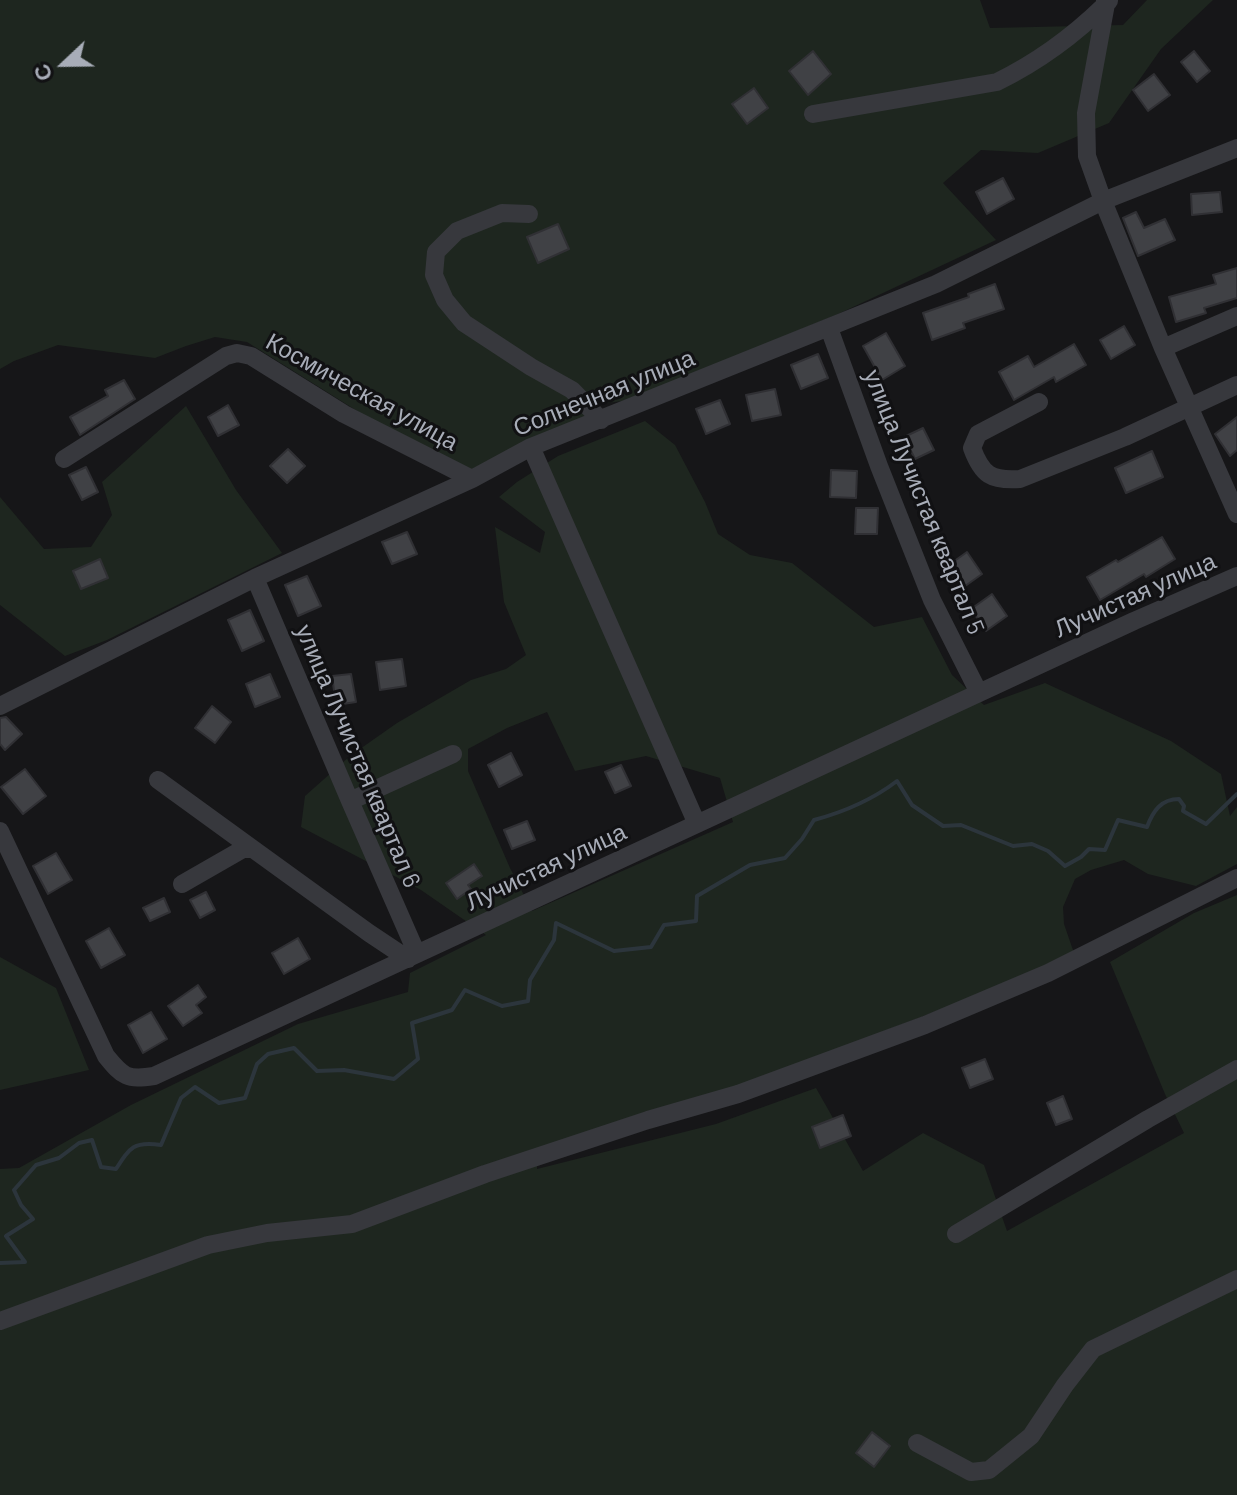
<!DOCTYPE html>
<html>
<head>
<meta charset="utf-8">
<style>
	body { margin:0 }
	#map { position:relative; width:1237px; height:1495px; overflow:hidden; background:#161618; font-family:Barlow,sans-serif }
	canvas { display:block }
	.north { position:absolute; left:24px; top:24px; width:80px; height:80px; -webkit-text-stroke:6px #111113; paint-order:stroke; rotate:248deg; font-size:22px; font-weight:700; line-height:32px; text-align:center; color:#a8adb8 }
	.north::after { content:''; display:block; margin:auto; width:28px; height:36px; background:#a8adb8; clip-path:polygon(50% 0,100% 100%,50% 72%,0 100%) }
</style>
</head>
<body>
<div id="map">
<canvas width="1237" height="1495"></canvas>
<div class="north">С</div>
</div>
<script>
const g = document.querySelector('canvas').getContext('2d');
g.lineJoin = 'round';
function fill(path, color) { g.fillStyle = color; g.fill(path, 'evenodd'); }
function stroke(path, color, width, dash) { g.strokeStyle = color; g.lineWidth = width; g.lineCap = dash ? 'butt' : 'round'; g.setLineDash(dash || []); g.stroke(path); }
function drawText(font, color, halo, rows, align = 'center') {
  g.font = font + ' Barlow,sans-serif'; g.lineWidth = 6; g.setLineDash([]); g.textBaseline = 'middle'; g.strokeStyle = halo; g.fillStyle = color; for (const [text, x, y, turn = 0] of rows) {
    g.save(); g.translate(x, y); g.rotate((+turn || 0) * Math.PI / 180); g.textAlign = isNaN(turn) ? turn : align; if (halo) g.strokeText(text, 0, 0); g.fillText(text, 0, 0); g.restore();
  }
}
const green = new Path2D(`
	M 0,0 L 980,0 L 990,28 L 1123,25 L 1147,0 L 1213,0 L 1161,49 L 1109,123 L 1038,153 L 981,150 L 943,183 L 996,240 L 836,315 L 630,400 L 599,404 L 592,419 L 470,472 L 370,419 L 247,342 L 215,337 L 186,346 L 155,358 L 58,345 L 14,361 L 0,369 Z
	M 186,406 L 236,490 L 282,553 L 107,640 L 65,656 L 0,605 L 0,497 L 44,549 L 91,547 L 112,515 L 102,482 Z
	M 645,421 L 675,445 L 705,502 L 718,534 L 750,555 L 792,563 L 874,627 L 922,617 L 952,675 L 984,705 L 1045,683 L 1171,741 L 1221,774 L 1230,816 L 1237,807 L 1237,864 L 1196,886 L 1148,874 L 1124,860 L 1091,870 L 1075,879 L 1063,907 L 1064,924 L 1074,953 L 1043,970 L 737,1088 L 538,1149 L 537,1169 L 716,1124 L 816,1088 L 863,1171 L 923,1133 L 984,1165 L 1007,1231 L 1184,1133 L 1165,1094 L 1110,962 L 1194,913 L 1237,895 L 1237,1495 L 0,1495 L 0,1169 L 19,1168 L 131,1105 L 298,1024 L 408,992 L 410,973 L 486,935 L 421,890 L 301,827 L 305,796 L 350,756 L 397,723 L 471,680 L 506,669 L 526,655 L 504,602 L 495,527 L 540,553 L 545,532 L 499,497 L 517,482 L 558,456 ZM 547,712 L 575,771 L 646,756 L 720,778 L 733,822 L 532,911 L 510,868 L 468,771 L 468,749 L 507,728 Z
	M 0,957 L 56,988 L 89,1070 L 0,1090 Z`);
const stream = new Path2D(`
	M 0,1263 L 25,1262 L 6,1236 L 33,1219 L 21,1205 L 14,1190 L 36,1165 L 59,1158 L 79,1143 L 92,1140 L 101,1167 L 116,1169 C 130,1147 134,1141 161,1145 L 181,1098 L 195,1087 L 219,1103 L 245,1098 L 257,1064 L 268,1054 L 294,1048 L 317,1071 L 344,1070 L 394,1079 L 418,1059 L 412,1023 L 452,1010 L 465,990 L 502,1006 L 528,1001 L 530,980 L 554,940 L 556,923 L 614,951 L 651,947 L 664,925 L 696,921 L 697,896 L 750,865 L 785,858 L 802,839 L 814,820 C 844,812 872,800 897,781 L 912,805 L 943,826 L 961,825 L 1013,846 L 1032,844 L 1048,851 L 1065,866 L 1081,857 L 1089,849 L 1105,850 L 1118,820 L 1147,827 C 1153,811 1161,799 1179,799 L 1184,806 L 1183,811 L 1206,824 L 1237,794`);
const building = new Path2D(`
	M 813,51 L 831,74 L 808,95 L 789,71 Z
	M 1194,51 L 1210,71 L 1197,82 L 1181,62 Z
	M 1154,74 L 1170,95 L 1148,111 L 1133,90 Z
	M 754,88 L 768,108 L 747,124 L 732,104 Z
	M 1003,178 L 1014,199 L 987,214 L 976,192 Z
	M 1220,192 L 1222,212 L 1192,215 L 1191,194 Z
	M 1136,212 L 1144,228 L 1165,219 L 1175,240 L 1138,256 L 1123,218 Z
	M 558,224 L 569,249 L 538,263 L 527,237 Z
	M 1237,268 L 1237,298 L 1204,308 L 1206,313 L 1176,322 L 1169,297 L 1216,284 L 1213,275 Z
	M 995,284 L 1004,309 L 963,323 L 965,328 L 932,340 L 923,313 L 969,297 L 968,294 Z
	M 1124,326 L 1135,345 L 1111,359 L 1100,340 Z
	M 886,333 L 905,366 L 882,380 L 863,346 Z
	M 1074,344 L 1086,365 L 1056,382 L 1054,377 L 1014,400 L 999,372 L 1028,356 L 1034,367 Z
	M 818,354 L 828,378 L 801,389 L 791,365 Z
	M 124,380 L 135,399 L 80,435 L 70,417 L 108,396 L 105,390 Z
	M 775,389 L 781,415 L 752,421 L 746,395 Z
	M 720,400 L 730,424 L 706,434 L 696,409 Z
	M 228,405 L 239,425 L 218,436 L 208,417 Z
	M 1237,417 L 1237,450 L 1230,456 L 1215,434 Z
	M 923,428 L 934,450 L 915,459 L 904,437 Z
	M 288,449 L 305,466 L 287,483 L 270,466 Z
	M 1152,451 L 1163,477 L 1126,493 L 1115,468 Z
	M 86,467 L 98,492 L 82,500 L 69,475 Z
	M 831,470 L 857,471 L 856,498 L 830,497 Z
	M 856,508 L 878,508 L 877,534 L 855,534 Z
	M 407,532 L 417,554 L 392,564 L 382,542 Z
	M 1162,537 L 1175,559 L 1146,577 L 1144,574 L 1100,600 L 1087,577 L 1116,560 L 1118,562 Z
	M 967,552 L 982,574 L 961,589 L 946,567 Z
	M 100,559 L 108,578 L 81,589 L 73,571 Z
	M 307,576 L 321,606 L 298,616 L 285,585 Z
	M 992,594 L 1007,616 L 986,631 L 971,609 Z
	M 250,610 L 264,641 L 242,651 L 228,620 Z
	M 402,659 L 406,686 L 380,690 L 376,662 Z
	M 270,674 L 280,697 L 255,707 L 246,684 Z
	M 351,674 L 356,702 L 336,705 L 332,676 Z
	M 212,706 L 231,722 L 215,743 L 195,728 Z
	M 6,717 L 22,734 L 5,750 L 0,744 L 0,718 Z
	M 511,753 L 522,775 L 499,787 L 488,765 Z
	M 621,765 L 631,786 L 615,793 L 605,772 Z
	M 25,769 L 46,796 L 23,814 L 1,787 Z
	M 527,821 L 535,840 L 512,849 L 504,830 Z
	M 56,853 L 72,880 L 48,894 L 33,866 Z
	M 474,864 L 482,876 L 468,885 L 471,889 L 457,899 L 446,883 Z
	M 206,892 L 215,910 L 200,918 L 190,900 Z
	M 164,898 L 170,912 L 150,921 L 143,908 Z
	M 109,928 L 125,955 L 101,968 L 86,941 Z
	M 298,938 L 310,959 L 284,974 L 272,953 Z
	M 198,985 L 206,997 L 196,1005 L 202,1013 L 183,1026 L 168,1006 Z
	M 151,1012 L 167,1039 L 143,1053 L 128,1025 Z
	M 985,1059 L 993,1079 L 970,1088 L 962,1068 Z
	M 1063,1096 L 1072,1119 L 1056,1125 L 1047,1103 Z
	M 843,1115 L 851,1136 L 820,1148 L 812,1127 Z
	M 872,1432 L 890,1446 L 874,1467 L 856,1453 Z`);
const minor = new Path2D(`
	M 1105,0 L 1106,4 L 1086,113 L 1087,156 L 1103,201 L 1163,348 L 1237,514
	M 813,114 L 997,82 C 1038,62 1076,34 1109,1
	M 529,214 L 502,213 L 457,231 L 436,252 L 434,275 L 445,300 L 464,323 L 531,367 L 572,390 L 601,420
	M 829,328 L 879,466 L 932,600 L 979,693
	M 1163,348 L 1237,316
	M 1039,402 L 978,434 L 972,448 C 982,475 991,481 1020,479 L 1125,437 L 1237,385
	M 531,447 L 697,824
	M 64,459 L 226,356 L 237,353 L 251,356 L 344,414 L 472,479
	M 255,578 L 350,801 L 417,954
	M 0,706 L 255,578 L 472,479 L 531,447 L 936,284 L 1103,201 L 1237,148
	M 158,780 L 253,849
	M 350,801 L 453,754
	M 0,831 L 106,1056 C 123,1077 127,1080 154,1076 L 1134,621 L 1237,576
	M 182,884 L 243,849 L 253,849 L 369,933 L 408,959
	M 956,1234 L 1148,1119 L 1237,1069
	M 0,1321 L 208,1245 L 267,1233 L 352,1224 L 485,1174 L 648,1120 L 738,1094 L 925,1025 L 1048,973 L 1237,878
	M 917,1443 L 971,1472 L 989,1470 L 1031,1436 L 1065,1385 L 1093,1349 L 1237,1279`);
const streetNames = [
	["Космическая улица",362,392,29],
	["Солнечная улица",604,393,-22],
	["улица Лучистая квартал 5",924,502,68],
	["Лучистая улица",1135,595,-24],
	["улица Лучистая квартал 6",358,756,67],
	["Лучистая улица",546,867,-25]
];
fill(green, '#1e261f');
stroke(stream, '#2c353c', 4);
fill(building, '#404145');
stroke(building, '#303034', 2);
stroke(minor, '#37383d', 18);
drawText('24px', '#a8adb8', '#111113', streetNames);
</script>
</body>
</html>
